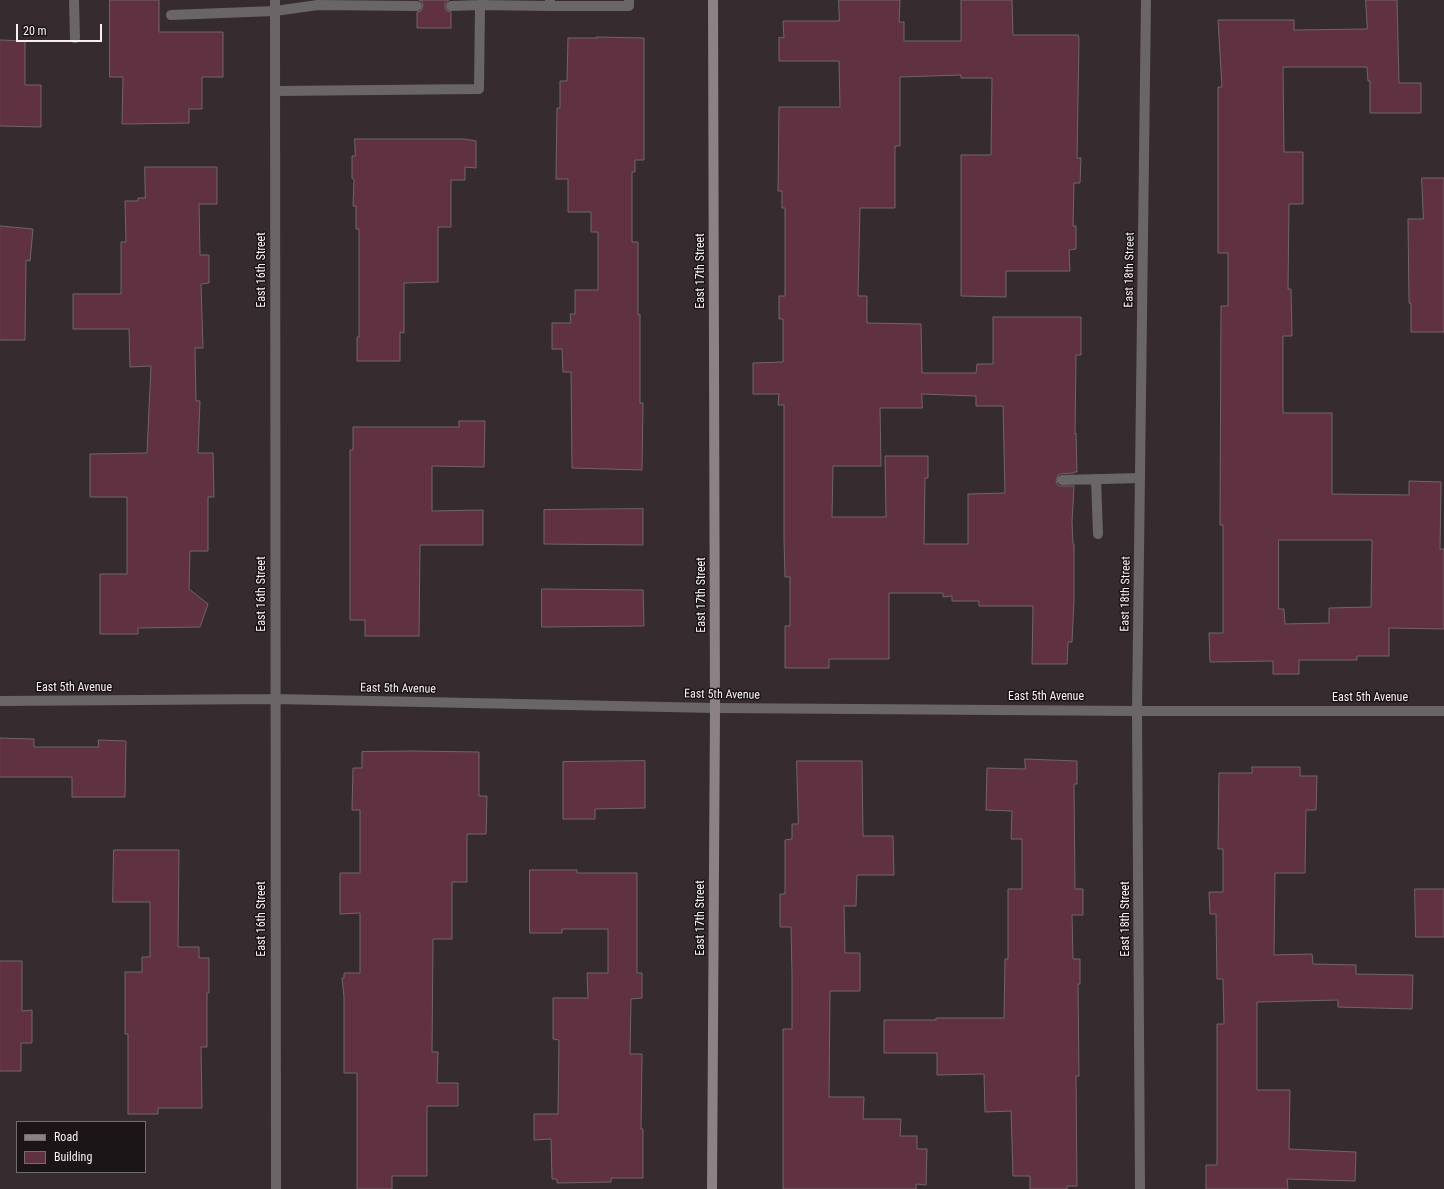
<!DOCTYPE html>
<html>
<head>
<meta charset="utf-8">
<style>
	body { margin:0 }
	#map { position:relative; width:1444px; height:1189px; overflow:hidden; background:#362c2f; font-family:"Roboto Condensed",sans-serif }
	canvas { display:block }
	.legend { position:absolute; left:16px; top:1121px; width:130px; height:52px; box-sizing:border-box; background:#1b1517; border:1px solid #736d6f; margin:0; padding:5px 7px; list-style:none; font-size:12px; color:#f7f0f2 }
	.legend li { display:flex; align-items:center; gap:8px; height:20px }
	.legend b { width:20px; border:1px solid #736d6f }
	.scale { position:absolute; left:16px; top:24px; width:86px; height:18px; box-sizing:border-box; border:2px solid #f7f0f2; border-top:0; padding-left:5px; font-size:12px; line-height:14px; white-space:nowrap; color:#f7f0f2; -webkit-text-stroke:3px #1b1517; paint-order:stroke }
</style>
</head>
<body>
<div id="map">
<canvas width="1444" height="1189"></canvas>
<ul class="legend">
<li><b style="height:5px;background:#8c8285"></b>Road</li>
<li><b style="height:11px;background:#603241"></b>Building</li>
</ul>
<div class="scale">20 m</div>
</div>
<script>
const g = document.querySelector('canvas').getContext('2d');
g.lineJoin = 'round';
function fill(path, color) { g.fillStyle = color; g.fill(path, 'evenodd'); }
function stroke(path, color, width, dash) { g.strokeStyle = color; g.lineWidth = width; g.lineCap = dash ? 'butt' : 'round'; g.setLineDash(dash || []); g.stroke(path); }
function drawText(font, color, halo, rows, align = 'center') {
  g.font = font + ' "Roboto Condensed",sans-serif'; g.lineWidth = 3; g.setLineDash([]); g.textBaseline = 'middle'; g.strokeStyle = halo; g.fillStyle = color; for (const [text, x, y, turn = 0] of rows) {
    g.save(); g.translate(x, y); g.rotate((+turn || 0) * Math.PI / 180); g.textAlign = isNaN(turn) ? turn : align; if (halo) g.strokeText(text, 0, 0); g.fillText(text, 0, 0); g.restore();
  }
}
const building = new Path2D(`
	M 110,0 L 159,0 L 159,32 L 223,32 L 223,77 L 202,77 L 202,109 L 189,109 L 189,123 L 122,124 L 123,77 L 110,77 Z
	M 419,0 L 449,0 L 445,3 L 445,7 L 446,10 L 451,12 L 451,28 L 417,28 L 417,12 L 421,11 L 423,6 L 422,2 Z
	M 839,0 L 900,0 L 899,22 L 904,22 L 904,41 L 961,41 L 961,0 L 1012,0 L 1013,35 L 1078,35 L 1079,38 L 1077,158 L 1081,158 L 1080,183 L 1074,183 L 1073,226 L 1076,226 L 1076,249 L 1069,250 L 1070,271 L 1006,271 L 1006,297 L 961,296 L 961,155 L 991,155 L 992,78 L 961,78 L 961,75 L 900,77 L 900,146 L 895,146 L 895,208 L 860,208 L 858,296 L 867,296 L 867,323 L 921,324 L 922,373 L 976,373 L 977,364 L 993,364 L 993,317 L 1081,317 L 1081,355 L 1076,355 L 1075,434 L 1076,433 L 1077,472 L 1074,472 L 1074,473 L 1059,474 L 1056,480 L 1057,484 L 1059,486 L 1074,486 L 1072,522 L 1073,544 L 1074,544 L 1074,600 L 1072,642 L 1068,642 L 1067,664 L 1032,664 L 1033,606 L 979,606 L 979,601 L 952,601 L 952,596 L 943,597 L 943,593 L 889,593 L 889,659 L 829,659 L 829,668 L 785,668 L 785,626 L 790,626 L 790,577 L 785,577 L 784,539 L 784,405 L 778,405 L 779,394 L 753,394 L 753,363 L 783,362 L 783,319 L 779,319 L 779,296 L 785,296 L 785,208 L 782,208 L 782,191 L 778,191 L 779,107 L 840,107 L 839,61 L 779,61 L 779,37 L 784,38 L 783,21 L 839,21 ZM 922,394 L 976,396 L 976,406 L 1003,406 L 1005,493 L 968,494 L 968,544 L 924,544 L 925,478 L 928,478 L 928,456 L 885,456 L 886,517 L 832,517 L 833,466 L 881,466 L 880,408 L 922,408 Z
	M 1366,0 L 1397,0 L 1399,83 L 1421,83 L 1421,113 L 1370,113 L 1370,81 L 1368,81 L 1367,67 L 1283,67 L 1284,152 L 1303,152 L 1303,204 L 1289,204 L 1288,289 L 1291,289 L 1292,336 L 1283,336 L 1283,413 L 1332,413 L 1332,494 L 1409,495 L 1409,481 L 1441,482 L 1440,549 L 1444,549 L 1444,629 L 1389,628 L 1389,656 L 1357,656 L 1357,660 L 1299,660 L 1299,674 L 1273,674 L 1273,661 L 1210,662 L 1209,633 L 1223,633 L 1223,525 L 1220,525 L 1221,306 L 1228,306 L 1228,253 L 1218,253 L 1218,87 L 1222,87 L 1218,20 L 1294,20 L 1294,30 L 1367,29 ZM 1279,540 L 1372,540 L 1371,607 L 1329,608 L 1329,623 L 1285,624 L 1284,609 L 1279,609 Z
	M 597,37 L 644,38 L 644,160 L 635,160 L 635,172 L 632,172 L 632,242 L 638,242 L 638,315 L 640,314 L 640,403 L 643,403 L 642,470 L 572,468 L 571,372 L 563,372 L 562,349 L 552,349 L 552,323 L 571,323 L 570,314 L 575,314 L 575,290 L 598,290 L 598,232 L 591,232 L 591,212 L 568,212 L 568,179 L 556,179 L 557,108 L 560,108 L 560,81 L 567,81 L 568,38 L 597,38 Z
	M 0,40 L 25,41 L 25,85 L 41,85 L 41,127 L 0,126 Z
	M 355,139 L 464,139 L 476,141 L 476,168 L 465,167 L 465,180 L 451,180 L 451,227 L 438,227 L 438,282 L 404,283 L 404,333 L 400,332 L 400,361 L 357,361 L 357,337 L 359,337 L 359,229 L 356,229 L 356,206 L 353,206 L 354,180 L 352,178 L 352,156 L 355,156 Z
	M 145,167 L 217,167 L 217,204 L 199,204 L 200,255 L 209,255 L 209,283 L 201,284 L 203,348 L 195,348 L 196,401 L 200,401 L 198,453 L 213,453 L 214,497 L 208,497 L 208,551 L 190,551 L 189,589 L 208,604 L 200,627 L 138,628 L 138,634 L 100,634 L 100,574 L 127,574 L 127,497 L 90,497 L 90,454 L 147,453 L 151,366 L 130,367 L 129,329 L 73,329 L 73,294 L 121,294 L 121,242 L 126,242 L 125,201 L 138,201 L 138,198 L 145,198 Z
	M 1422,178 L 1444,178 L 1444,332 L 1411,332 L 1411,303 L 1409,303 L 1408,219 L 1423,219 Z
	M 0,226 L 33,229 L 30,261 L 26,260 L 25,340 L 0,340 Z
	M 459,421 L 485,421 L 484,467 L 432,466 L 432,511 L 483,510 L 483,545 L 420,545 L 419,636 L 365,636 L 365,620 L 350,620 L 350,450 L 353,450 L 353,427 L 459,427 Z
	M 643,509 L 643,545 L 544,544 L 544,510 Z
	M 542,589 L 643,590 L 644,626 L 542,627 Z
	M 0,738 L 34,739 L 34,747 L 99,747 L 98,740 L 126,741 L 125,797 L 72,797 L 72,777 L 0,777 Z
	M 413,751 L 479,752 L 479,796 L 487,796 L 486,834 L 467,834 L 467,882 L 452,882 L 452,939 L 433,939 L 432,1052 L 438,1052 L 437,1083 L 458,1083 L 458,1106 L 427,1106 L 427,1176 L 392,1176 L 392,1189 L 357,1189 L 357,1073 L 344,1073 L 344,997 L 342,978 L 344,978 L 344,973 L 360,973 L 360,913 L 340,914 L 340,873 L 360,873 L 360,810 L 352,810 L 353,768 L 362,768 L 362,752 Z
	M 1025,759 L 1077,761 L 1077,784 L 1074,784 L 1075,889 L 1083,889 L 1083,915 L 1072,915 L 1073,959 L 1080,959 L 1080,984 L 1078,984 L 1079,1076 L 1076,1076 L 1077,1186 L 1067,1186 L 1067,1189 L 1030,1189 L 1030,1176 L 1013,1176 L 1011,1111 L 985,1112 L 984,1074 L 937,1075 L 937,1053 L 884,1053 L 884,1020 L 936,1020 L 936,1018 L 1004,1018 L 1005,959 L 1008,959 L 1008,889 L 1022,889 L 1022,839 L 1011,839 L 1012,811 L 986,810 L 987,768 L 1025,769 Z
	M 645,761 L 645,808 L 595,809 L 595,819 L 563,819 L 563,762 Z
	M 797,761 L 862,761 L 863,836 L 893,836 L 894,875 L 857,875 L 856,906 L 844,906 L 845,953 L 860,953 L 860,991 L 830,991 L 829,1097 L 864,1097 L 863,1119 L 901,1119 L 900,1136 L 917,1136 L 917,1149 L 927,1149 L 926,1185 L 916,1184 L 916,1189 L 783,1189 L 783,1029 L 792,1029 L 792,975 L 791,927 L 780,927 L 780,894 L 785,894 L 785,840 L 792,839 L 792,824 L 798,824 Z
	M 1252,767 L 1300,767 L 1300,776 L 1317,776 L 1316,810 L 1306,810 L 1305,873 L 1275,873 L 1274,955 L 1312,954 L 1313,964 L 1356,965 L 1356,974 L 1413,975 L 1412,1009 L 1338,1007 L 1338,1000 L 1257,1002 L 1257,1090 L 1290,1090 L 1289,1149 L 1356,1152 L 1355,1181 L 1287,1179 L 1288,1189 L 1206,1189 L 1206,1165 L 1217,1165 L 1217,1024 L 1224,1024 L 1223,979 L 1217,979 L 1216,914 L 1210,914 L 1209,892 L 1223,892 L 1223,849 L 1218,849 L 1219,773 L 1252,773 Z
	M 114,850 L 179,850 L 178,947 L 199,947 L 199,958 L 209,958 L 209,993 L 207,993 L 207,1047 L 201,1047 L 202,1108 L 158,1108 L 158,1114 L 128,1114 L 128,1034 L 125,1034 L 125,972 L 142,972 L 142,957 L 150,957 L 150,902 L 113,902 Z
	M 530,870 L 577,870 L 577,873 L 637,873 L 637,973 L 642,973 L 642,998 L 631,999 L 630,1054 L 642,1054 L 641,1129 L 643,1129 L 643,1178 L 611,1178 L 611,1182 L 557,1183 L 557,1179 L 552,1179 L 551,1139 L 534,1140 L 534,1114 L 558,1114 L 559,1040 L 553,1039 L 553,998 L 588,998 L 587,973 L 608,973 L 608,929 L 562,929 L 562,933 L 530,933 Z
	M 1415,889 L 1444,889 L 1444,937 L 1416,937 Z
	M 0,961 L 22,961 L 22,1011 L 32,1010 L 32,1043 L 21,1043 L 21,1071 L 0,1071 Z`);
const lane = new Path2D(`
	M 74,0 L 75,38
	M 451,6 L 480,5 L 484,0
	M 550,6 L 629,6 L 629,0
	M 171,15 L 275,11 L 318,5 L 417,6
	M 276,91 L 479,89 L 480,5 L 550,6 L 550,0
	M 1096,479 L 1098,534
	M 1062,480 L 1140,478`);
const street = new Path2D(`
	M 275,0 L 276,1189
	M 0,701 L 275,699 L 715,708 L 1137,711 L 1444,711
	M 1140,1189 L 1137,711 L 1146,0`);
const secondary = new Path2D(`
	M 712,1189 L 715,708 L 713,0`);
const streetNames = [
	["East 16th Street",262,270,-90],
	["East 18th Street",1130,270,-89],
	["East 17th Street",701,271,-90],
	["East 16th Street",262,594,-90],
	["East 18th Street",1126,594,-89],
	["East 17th Street",702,595,-90],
	["East 5th Avenue",74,688],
	["East 5th Avenue",398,689,1],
	["East 5th Avenue",722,695,1],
	["East 5th Avenue",1046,697],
	["East 5th Avenue",1370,698],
	["East 17th Street",701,918,-90],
	["East 16th Street",262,919,-90],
	["East 18th Street",1126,919,-90]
];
fill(building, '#603241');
stroke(building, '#716468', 1);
stroke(lane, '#6a6566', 10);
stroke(street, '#6a6566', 10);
stroke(secondary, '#8c8285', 10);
drawText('12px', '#f7f0f2', '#1b1517', streetNames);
</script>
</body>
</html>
